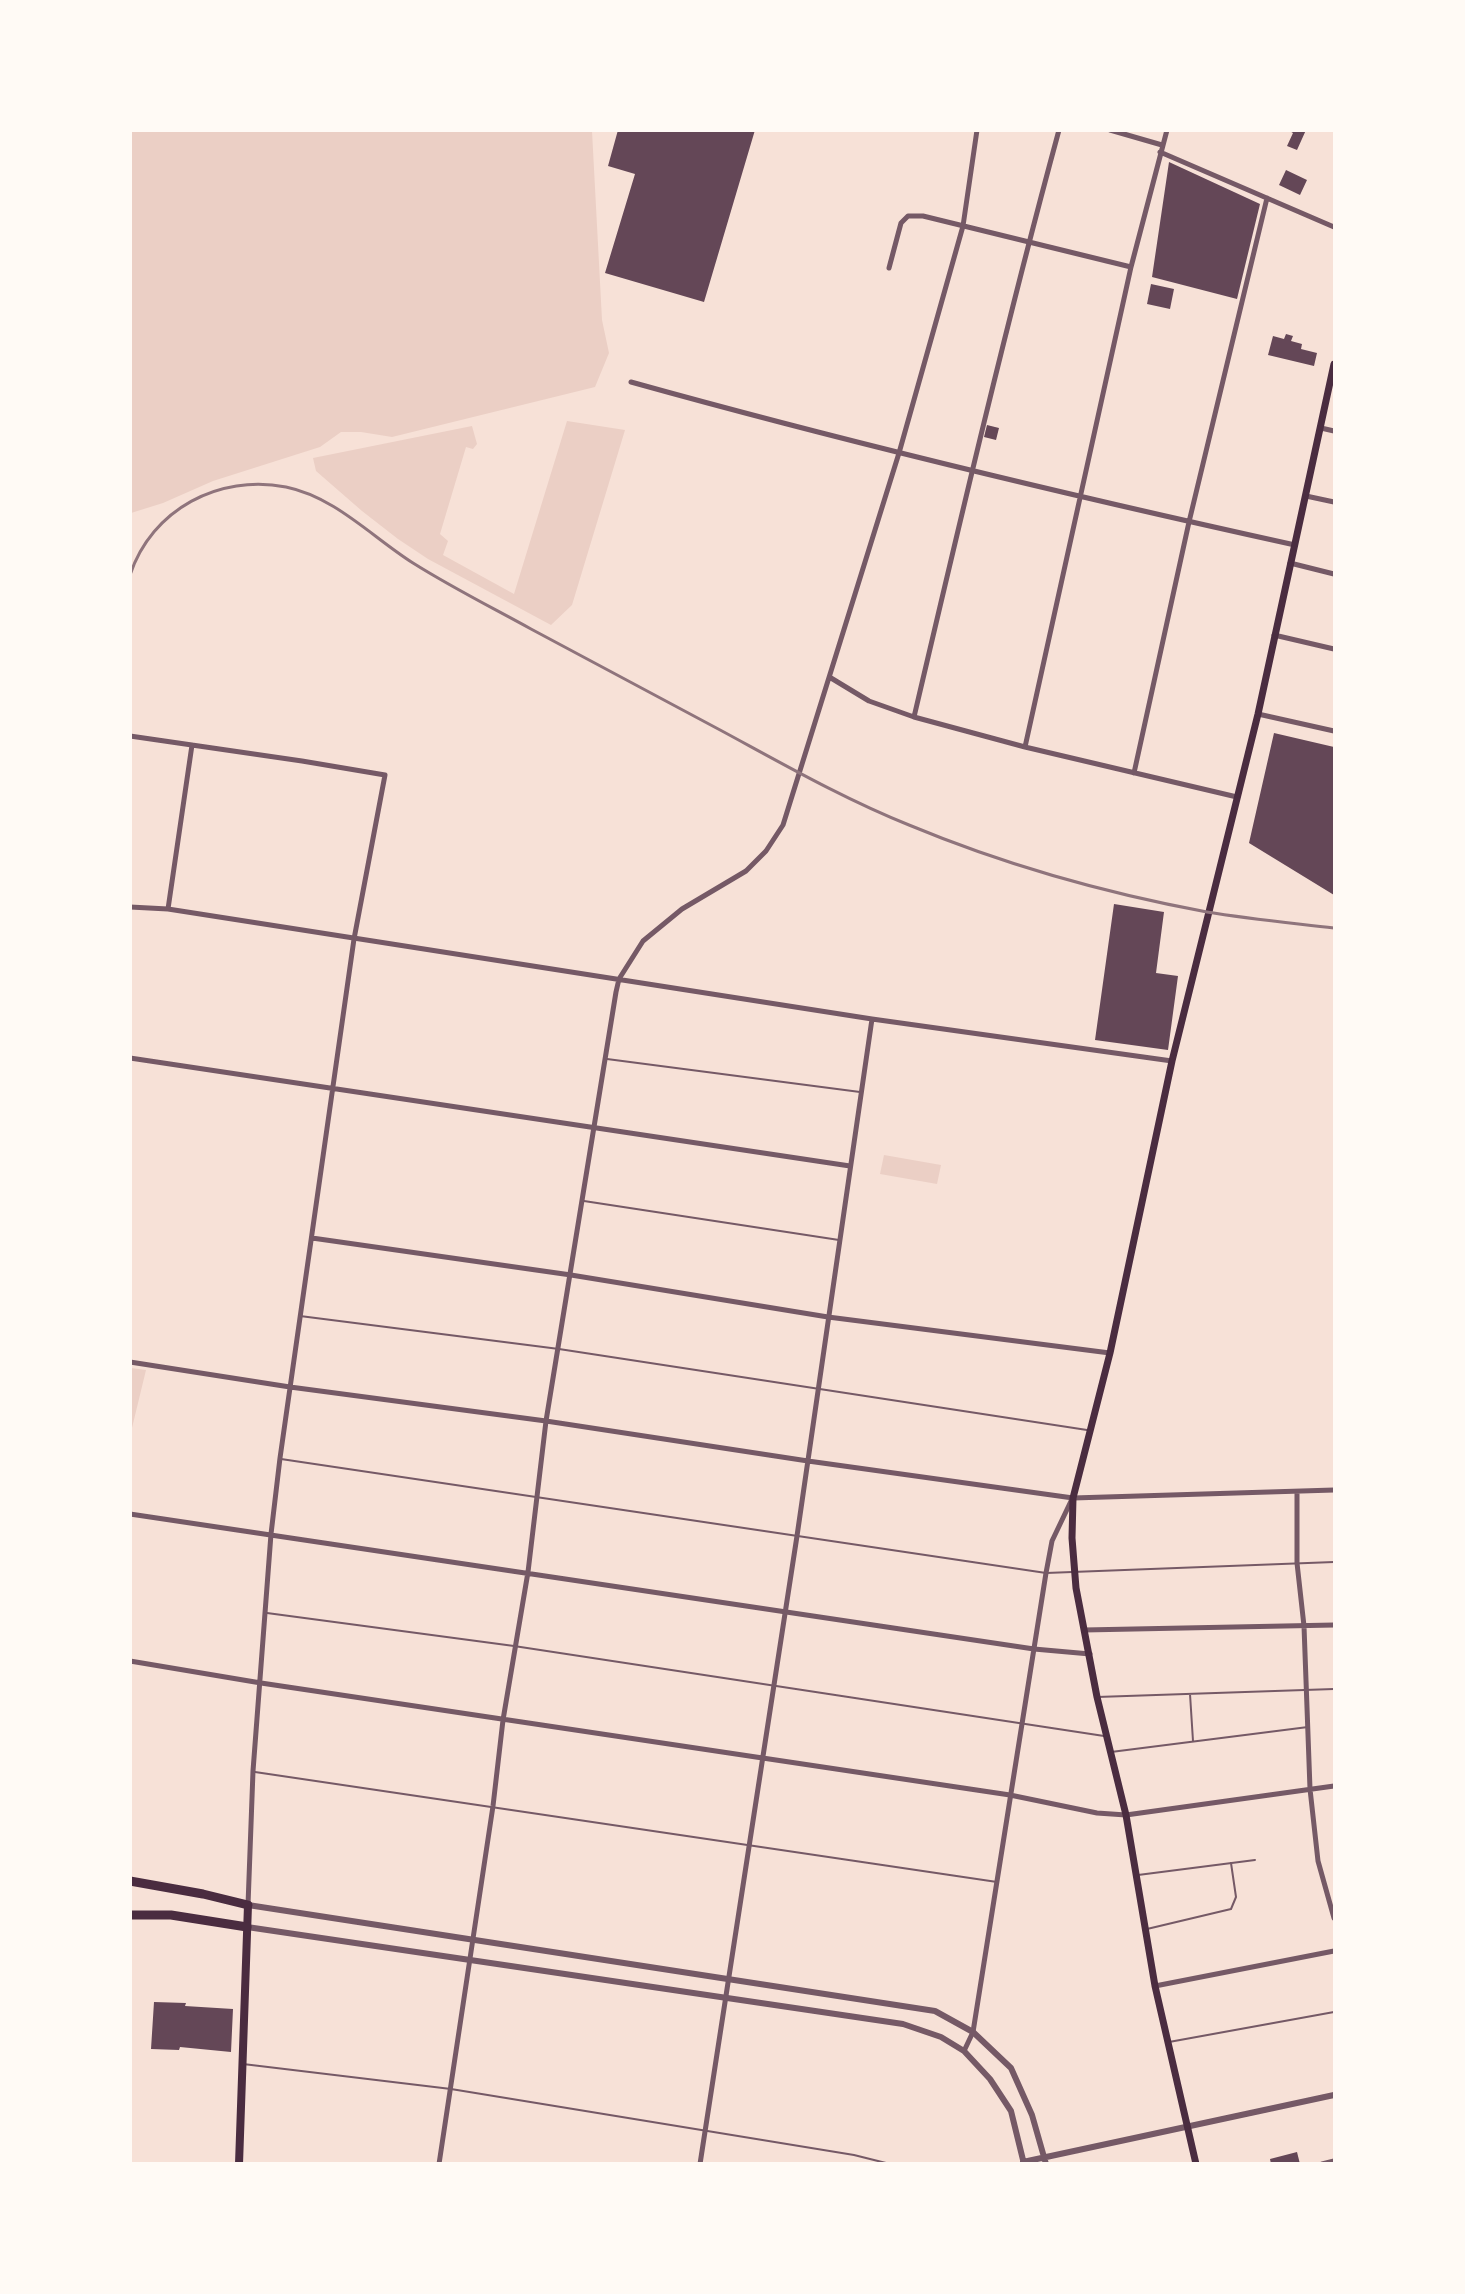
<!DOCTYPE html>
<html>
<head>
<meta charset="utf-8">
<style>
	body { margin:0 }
	#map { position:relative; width:1465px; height:2294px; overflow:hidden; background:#f7e1d7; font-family:Helvetica,sans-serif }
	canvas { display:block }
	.frame { position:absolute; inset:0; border:132px solid #fffaf5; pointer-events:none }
</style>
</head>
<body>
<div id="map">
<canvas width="1465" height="2294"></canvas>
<div class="frame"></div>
</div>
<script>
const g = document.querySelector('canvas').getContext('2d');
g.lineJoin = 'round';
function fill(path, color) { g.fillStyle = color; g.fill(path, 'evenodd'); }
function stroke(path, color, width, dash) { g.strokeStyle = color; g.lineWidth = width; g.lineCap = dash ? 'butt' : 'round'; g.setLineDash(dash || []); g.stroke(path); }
const green = new Path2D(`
	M 131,130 L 592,131 L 602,320 L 609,353 L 595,387 L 392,437 L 361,432 L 341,432 L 320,447 L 213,481 L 163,503 L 131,513 Z
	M 567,421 L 625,430 L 572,605 L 551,625 L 428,559 L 398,539 L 362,511 L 316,471 L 313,458 L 472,426 L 477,444 L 473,449 L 466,447 L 440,534 L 448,541 L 443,555 L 514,594 Z
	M 884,1155 L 941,1165 L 937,1184 L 880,1174 Z
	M 131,1368 L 146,1370 L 131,1432 L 130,1368 Z`);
const building = new Path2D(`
	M 618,130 L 755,130 L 704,302 L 605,273 L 635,174 L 608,166 Z
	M 1288,130 L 1306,130 L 1297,150 L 1287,146 L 1293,133 Z
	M 1169,162 L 1260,204 L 1237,299 L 1152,277 Z
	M 1286,170 L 1307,180 L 1300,195 L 1279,185 Z
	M 1151,284 L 1174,289 L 1170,309 L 1147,304 Z
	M 1286,334 L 1293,336 L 1291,341 L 1302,344 L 1301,349 L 1317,353 L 1314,366 L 1268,355 L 1273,336 L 1284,339 Z
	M 987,425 L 999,428 L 996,440 L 984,437 Z
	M 1274,733 L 1334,747 L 1334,895 L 1249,843 Z
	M 1114,904 L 1164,912 L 1156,973 L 1178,976 L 1168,1050 L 1095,1040 Z
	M 154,2002 L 186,2003 L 185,2006 L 233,2009 L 231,2052 L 180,2047 L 179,2050 L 151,2049 Z
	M 1297,2152 L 1300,2164 L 1271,2164 L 1270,2159 Z`);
const service = new Path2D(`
	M 607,1059 L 860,1092
	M 584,1201 L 839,1240
	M 300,1316 L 559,1349 L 1087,1430
	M 281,1459 L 1046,1573 L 1334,1562
	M 267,1613 L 514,1646 L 1104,1736
	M 1190,1694 L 1193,1741
	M 1097,1697 L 1334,1689
	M 1111,1752 L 1308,1727
	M 255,1772 L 997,1882
	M 1138,1875 L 1255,1860
	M 1147,1929 L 1231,1909 L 1236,1897 L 1231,1863
	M 1169,2042 L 1334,2012
	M 243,2064 L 451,2089 L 854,2155 L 890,2164`);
const minor = new Path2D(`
	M 1110,130 L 1162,145
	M 1160,152 L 1334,227
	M 889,268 L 901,223 L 908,216 L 923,216 L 1131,267
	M 631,382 C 850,443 1072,496 1295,545
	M 1321,428 L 1334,431
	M 1306,496 L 1334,502
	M 1290,563 L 1334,574
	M 1274,635 L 1334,649
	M 831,678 L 869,701 L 914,717 L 1025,747 L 1237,797
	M 1258,714 L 1334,731
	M 914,717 C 960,521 1006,325 1059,130
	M 130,736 L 302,761 L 385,775 L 354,939 L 280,1458 L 271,1534 L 253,1771 L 248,1905
	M 1025,747 L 1131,267 L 1167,130
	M 1134,773 L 1189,522 L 1267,198
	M 130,907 L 168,909 L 872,1019 L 1172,1061
	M 168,909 L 192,745
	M 130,1058 L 850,1166
	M 312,1238 L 571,1275 L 828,1317 L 1110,1353
	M 130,1362 L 290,1387 L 546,1421 L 808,1461 L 1073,1498 L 1334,1490
	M 1297,1492 L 1297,1563 L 1304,1626 L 1310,1789 L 1318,1861 L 1334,1918
	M 130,1514 L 1034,1649 L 1090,1654
	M 1084,1630 L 1334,1625
	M 130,1661 L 261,1683 L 1010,1795 L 1097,1813 L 1126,1815 L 1334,1786
	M 1155,1986 L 1334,1951
	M 964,2051 L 973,2032 L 1046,1573 L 1052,1541 L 1072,1499
	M 439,2164 L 493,1806 L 503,1720 L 528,1572 L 546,1421 L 616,992 L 619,979 L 643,941 L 682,909 L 746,871 L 766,851 L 783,825 L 899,453 L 963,226 L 977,130
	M 700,2164 L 797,1536 L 872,1019
	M 1322,2164 L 1334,2161`);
const tertiary = new Path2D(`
	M 248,1905 L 935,2011 L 973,2032 L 1011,2068 L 1032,2115 L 1046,2164
	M 247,1927 L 903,2024 L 941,2037 L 964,2051 L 990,2079 L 1011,2111 L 1024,2164
	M 1023,2162 L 1334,2095`);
const secondary = new Path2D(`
	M 1196,2164 L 1155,1986 L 1126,1815 L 1097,1697 L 1076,1588 L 1072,1538 L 1073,1498 L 1110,1353 L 1172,1061 L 1258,714 L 1334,364`);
const primary = new Path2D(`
	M 239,2164 L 248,1905`);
const motorway = new Path2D(`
	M 130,1881 L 203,1894 L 248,1905
	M 130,1915 L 171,1915 L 247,1927`);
const rail = new Path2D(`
	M 130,575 C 152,509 219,474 286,487 C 335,497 372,537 413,563 C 451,587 491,607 531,629 C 594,663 658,697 722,731 C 783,764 844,799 909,825 C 1005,865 1105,893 1207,912 C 1249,919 1292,923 1334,928`);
fill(green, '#ebcfc5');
fill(building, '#644757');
stroke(service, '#755966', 2);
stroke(minor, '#755966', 5);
stroke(tertiary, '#755966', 6);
stroke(secondary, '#4a2c40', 7);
stroke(primary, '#4a2c40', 8);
stroke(motorway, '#4a2c40', 9);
stroke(rail, '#8f747c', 3);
</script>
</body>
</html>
